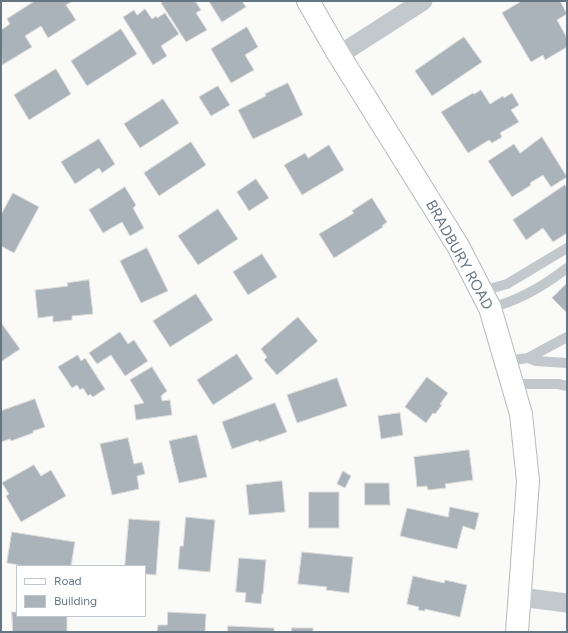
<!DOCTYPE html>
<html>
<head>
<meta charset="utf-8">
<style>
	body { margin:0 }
	#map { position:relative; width:568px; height:633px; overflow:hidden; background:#fafaf8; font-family:Figtree,sans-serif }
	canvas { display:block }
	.frame { position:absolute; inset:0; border:2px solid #657683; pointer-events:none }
	.legend { position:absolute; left:16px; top:565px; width:130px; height:52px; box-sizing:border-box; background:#fff; border:1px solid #c1c8cd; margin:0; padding:5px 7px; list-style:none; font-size:12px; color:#657683 }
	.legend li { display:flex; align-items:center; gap:8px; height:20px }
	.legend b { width:20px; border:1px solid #c1c8cd }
</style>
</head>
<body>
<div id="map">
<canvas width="568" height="633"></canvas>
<div class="frame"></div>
<ul class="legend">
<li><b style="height:5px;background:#fff"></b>Road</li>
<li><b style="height:11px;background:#aab3b9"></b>Building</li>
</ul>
</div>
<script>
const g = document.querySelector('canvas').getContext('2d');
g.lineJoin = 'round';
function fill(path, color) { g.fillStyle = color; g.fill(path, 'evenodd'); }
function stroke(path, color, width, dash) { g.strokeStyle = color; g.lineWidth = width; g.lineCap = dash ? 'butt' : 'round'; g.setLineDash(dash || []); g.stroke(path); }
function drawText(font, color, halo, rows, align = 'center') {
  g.font = font + ' Figtree,sans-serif'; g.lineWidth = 4; g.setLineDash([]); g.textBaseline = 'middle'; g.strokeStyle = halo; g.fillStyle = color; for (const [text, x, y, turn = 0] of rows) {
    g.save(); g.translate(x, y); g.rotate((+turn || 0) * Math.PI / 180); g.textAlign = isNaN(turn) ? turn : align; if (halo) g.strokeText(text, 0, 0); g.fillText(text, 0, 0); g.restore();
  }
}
const building = new Path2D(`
	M 35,1 L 73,1 L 66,5 L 76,20 L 48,38 L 41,26 L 25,36 L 32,47 L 2,65 L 1,30 L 10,24 L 7,19 Z
	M 164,1 L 195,1 L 201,10 L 196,13 L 207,30 L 186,42 L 161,3 Z
	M 209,1 L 242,1 L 246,7 L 222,22 Z
	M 522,1 L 560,1 L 567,14 L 557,20 L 567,38 L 567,47 L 545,60 L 543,55 L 531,62 L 502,13 Z
	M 145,9 L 152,19 L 156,16 L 157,18 L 165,13 L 179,34 L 161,46 L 167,56 L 153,65 L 123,17 L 134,10 L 137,15 Z
	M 247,27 L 258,47 L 245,55 L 254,70 L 231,83 L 211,49 Z
	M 121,29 L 137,54 L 87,86 L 71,61 Z
	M 464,37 L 482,62 L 432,96 L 415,71 Z
	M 56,69 L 71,94 L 29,120 L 14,95 Z
	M 288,83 L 303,115 L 253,139 L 238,110 L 266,96 L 265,94 Z
	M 218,86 L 230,105 L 211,116 L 199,97 Z
	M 481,90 L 490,104 L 503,96 L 504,98 L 512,93 L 519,105 L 511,110 L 519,122 L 500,133 L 502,137 L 492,143 L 489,140 L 468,153 L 441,112 L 473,93 L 474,94 Z
	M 163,99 L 179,123 L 140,148 L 124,124 Z
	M 542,137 L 567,177 L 551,187 L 543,175 L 530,183 L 531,185 L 512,197 L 488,161 L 514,144 L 520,153 Z
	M 99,139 L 115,164 L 102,173 L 99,168 L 75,184 L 61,162 Z
	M 191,142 L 206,165 L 159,196 L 144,173 Z
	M 329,145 L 344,170 L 302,195 L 284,165 L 305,153 L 308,158 Z
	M 256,179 L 269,198 L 249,211 L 237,192 Z
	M 565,185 L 567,188 L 567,233 L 553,242 L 543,228 L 526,240 L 513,220 Z
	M 125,187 L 136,205 L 133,208 L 144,228 L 130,236 L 122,222 L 103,233 L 89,210 Z
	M 13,193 L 39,207 L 14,253 L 1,246 L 1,215 Z
	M 372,198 L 387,222 L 382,226 L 383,227 L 334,258 L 319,234 L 354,213 L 352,211 Z
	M 218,209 L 238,239 L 198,265 L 178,236 Z
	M 147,248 L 168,291 L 141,303 L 120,261 Z
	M 262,254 L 277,277 L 248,295 L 233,272 Z
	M 89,280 L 93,314 L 72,316 L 72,320 L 53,322 L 53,316 L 38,318 L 35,290 L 68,286 L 67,283 Z
	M 567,283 L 567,313 L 552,298 Z
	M 196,294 L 213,320 L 170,347 L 153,321 Z
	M 298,317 L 318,341 L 277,375 L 264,360 L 267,357 L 261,349 Z
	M 2,324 L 20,349 L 2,361 L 1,359 Z
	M 120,332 L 128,344 L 134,340 L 148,361 L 125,376 L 111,355 L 97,364 L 89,353 Z
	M 237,354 L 253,379 L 213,405 L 197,380 Z
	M 78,355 L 81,361 L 85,358 L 105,389 L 93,397 L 90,394 L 88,396 L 83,388 L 80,390 L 77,385 L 72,388 L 58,367 Z
	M 152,367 L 167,391 L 161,396 L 162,401 L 170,400 L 172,415 L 136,420 L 134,405 L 144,403 L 130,380 Z
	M 427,377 L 448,393 L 440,404 L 442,405 L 435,414 L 433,413 L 426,423 L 405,407 Z
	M 337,378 L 347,406 L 297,423 L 287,395 Z
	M 35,399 L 45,427 L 33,431 L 33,433 L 11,441 L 10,439 L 1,442 L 1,411 Z
	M 275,403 L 287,432 L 259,442 L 258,440 L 232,449 L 222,422 Z
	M 400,413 L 403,435 L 381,439 L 378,416 Z
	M 197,435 L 207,477 L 179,483 L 169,441 Z
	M 128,438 L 134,464 L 142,462 L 145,474 L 137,476 L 139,489 L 112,495 L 100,444 Z
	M 469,450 L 473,480 L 445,484 L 446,488 L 428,490 L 427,486 L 417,487 L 414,457 Z
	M 34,465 L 41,476 L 51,470 L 66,496 L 21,522 L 6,496 L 9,494 L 2,483 Z
	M 343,471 L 351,476 L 345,488 L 337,484 Z
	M 282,481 L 285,512 L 249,515 L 246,485 Z
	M 365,483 L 389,483 L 390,505 L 365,505 Z
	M 309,492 L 339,492 L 339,528 L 309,528 Z
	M 450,507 L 479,513 L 475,530 L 463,526 L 457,549 L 400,536 L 407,508 L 448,517 Z
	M 186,517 L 215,520 L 210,572 L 178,569 L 180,546 L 183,546 Z
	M 129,519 L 160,521 L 156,575 L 145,574 L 145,566 L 125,566 Z
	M 12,532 L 75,542 L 71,566 L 24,566 L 7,563 Z
	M 302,552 L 353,557 L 349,593 L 326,590 L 327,587 L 298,584 Z
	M 239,558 L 266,560 L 263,594 L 262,594 L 261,604 L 245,602 L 246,593 L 236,592 Z
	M 413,576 L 444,583 L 445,580 L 467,585 L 460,617 L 425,609 L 425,611 L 418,610 L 419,607 L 407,604 Z
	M 12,612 L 17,612 L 17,616 L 67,616 L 67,632 L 13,632 Z
	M 168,612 L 206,614 L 205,632 L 157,632 L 158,625 L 167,625 Z
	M 228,626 L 274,628 L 274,632 L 228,632 Z
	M 292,628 L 313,628 L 313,632 L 292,632 Z`);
const lane = new Path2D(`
	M 482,291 L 507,284 L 567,248
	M 490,308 C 518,301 544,286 567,268
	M 528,358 L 536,361 L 567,363
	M 506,361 L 528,358 L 567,337
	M 513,384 L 558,384 L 567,386`);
const street = new Path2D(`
	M 339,55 L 423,1
	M 520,597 L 567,603`);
const secondary = new Path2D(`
	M 308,1 L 339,55 L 458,246 L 490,308 L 521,414 L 528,481 L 517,632`);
const streetNames = [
	["BRADBURY ROAD",459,255,61]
];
fill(building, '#aab3b9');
stroke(building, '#dcdcda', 1);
stroke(secondary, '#b3babf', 24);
stroke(lane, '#c3c8cc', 10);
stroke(street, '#c3c8cc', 19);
stroke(secondary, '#fff', 22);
drawText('15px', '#657683', '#fff', streetNames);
</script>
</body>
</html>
